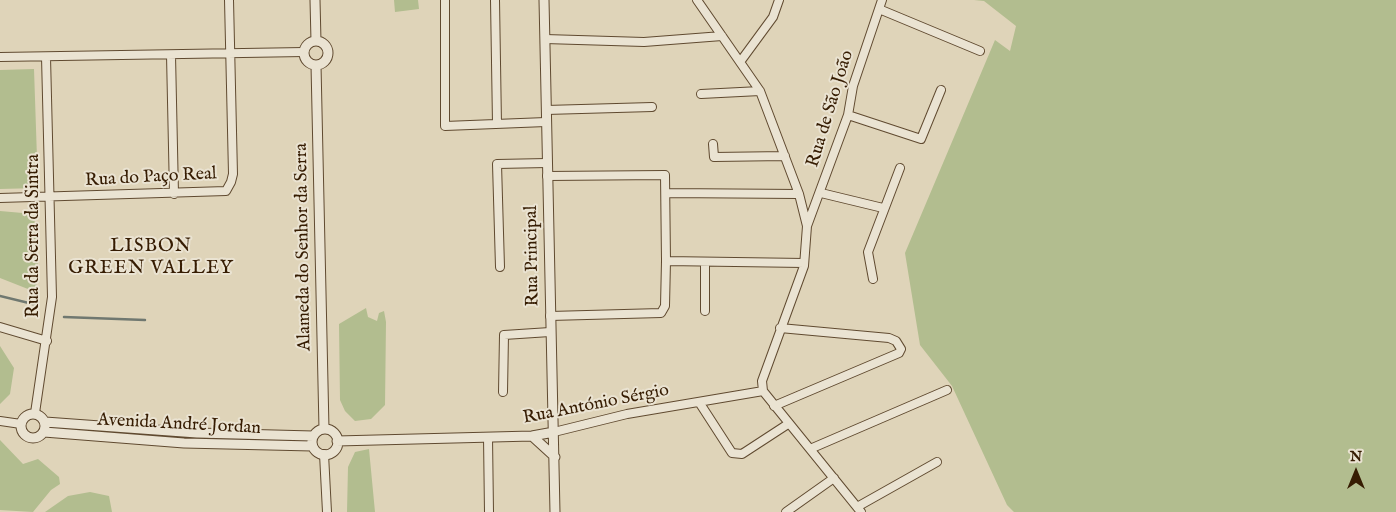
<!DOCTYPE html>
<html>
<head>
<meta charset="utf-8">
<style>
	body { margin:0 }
	#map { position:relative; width:1396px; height:512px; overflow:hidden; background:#dfd4b9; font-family:"IM FELL English",serif }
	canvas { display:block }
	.north { position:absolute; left:1331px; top:447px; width:50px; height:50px; -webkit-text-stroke:4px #eae3d2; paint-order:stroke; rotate:0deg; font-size:14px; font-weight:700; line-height:20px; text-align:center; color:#361c02 }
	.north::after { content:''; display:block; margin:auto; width:18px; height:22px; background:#361c02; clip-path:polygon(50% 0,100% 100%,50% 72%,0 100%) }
</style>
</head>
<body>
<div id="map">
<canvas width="1396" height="512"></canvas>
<div class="north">N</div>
</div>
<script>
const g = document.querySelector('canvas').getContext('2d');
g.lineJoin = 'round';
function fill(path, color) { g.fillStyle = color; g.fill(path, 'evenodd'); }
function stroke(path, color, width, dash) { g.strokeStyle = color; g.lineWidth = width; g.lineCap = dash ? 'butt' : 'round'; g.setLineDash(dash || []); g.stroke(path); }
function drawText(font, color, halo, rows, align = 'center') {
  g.font = font + ' "IM FELL English",serif'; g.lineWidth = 4; g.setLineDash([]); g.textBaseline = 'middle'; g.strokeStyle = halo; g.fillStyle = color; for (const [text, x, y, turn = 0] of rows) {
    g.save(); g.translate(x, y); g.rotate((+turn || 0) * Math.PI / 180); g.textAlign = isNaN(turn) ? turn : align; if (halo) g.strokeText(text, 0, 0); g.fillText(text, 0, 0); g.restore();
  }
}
const green = new Path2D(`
	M 394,0 L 418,0 L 419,9 L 395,12 Z
	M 974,0 L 1396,0 L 1396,512 L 1014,512 L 1007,505 L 952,386 L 920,345 L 905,253 L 995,40 L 1010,51 L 1016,26 L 984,1 Z
	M 34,69 L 38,188 L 0,189 L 0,70 Z
	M 0,211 L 34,214 L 39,279 L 33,291 L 0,278 Z
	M 366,308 L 368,317 L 377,321 L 379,313 L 384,311 L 386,322 L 385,405 L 371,419 L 355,421 L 345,411 L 340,400 L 339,324 Z
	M 0,346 L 14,368 L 10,394 L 0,404 Z
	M 0,440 L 23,464 L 38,459 L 59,477 L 60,484 L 51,490 L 33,512 L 0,510 Z
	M 369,449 L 375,512 L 347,512 L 348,467 L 355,452 Z
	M 90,492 L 109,496 L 112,512 L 45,512 L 68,496 Z`);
const stream = new Path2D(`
	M 0,296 L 37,305
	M 64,317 L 145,320`);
const minor = new Path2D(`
	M 445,0 L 445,126 L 546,122
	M 495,0 L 497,124
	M 697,0 L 760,91 L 799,194 L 807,226 L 804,266 L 762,381 L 763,391 L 861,512
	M 879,9 L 980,51
	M 545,39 L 644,42 L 722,36
	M 171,55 L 174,194
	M 0,57 L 304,52
	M 740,62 L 773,17 L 779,0
	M 701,94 L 760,91
	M 546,110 L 652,107
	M 848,115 L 921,139 L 941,90
	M 713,144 L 714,157 L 785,156
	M 547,176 L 665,175 L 666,261 L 804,263
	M 666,193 L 799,194
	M 821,193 L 883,208
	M 0,198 L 226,191 L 231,182 L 233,174 L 229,0
	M 807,226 L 848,115 L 853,86 L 882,0
	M 705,262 L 705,311
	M 500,267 L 497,164 L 547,163
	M 873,279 L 868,252 L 900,168
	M 550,316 L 661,313 L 665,306 L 666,261
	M 0,327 L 47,341
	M 503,392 L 504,335 L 550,332
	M 699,402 L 732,453 L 742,454 L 788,424
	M 774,406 L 899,353 L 901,349 L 896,341 L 889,338 L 780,328
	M 35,413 L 52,297 L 46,57
	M 0,421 L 21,424
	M 554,432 L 627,414 L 763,391
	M 488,437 L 489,512
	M 810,449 L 947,390
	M 324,454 L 327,512
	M 857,507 L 937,462
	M 786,512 L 834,478`);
const tertiary = new Path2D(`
	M 315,0 L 316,41
	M 544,0 L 555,512
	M304 53a12 12 0 1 1 24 0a12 12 0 1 1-24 0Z
	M 316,65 L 324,429
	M21 426a12 12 0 1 1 24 0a12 12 0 1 1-24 0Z
	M 45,422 L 197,433 L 313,436
	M312 442a13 13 0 1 1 26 0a13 13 0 1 1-26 0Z
	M 44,432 L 184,443 L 312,446
	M 532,436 L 555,457
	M 337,441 L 532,436 L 554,432`);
const streetNames = [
	["Rua de São João",831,109,-73],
	["Rua do Paço Real",151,178,-3],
	["Rua da Serra da Sintra",34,236,-90],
	["Alameda do Senhor da Serra",304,247,-91],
	["Rua Principal",533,256,-91],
	["Rua António Sérgio",596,405,-11],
	["Avenida André Jordan",179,425,3]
];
const neighbourhoodNames = [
	["LISBON",151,247],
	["GREEN VALLEY",151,269]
];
fill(green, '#b2bd8f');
stroke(stream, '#707870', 2.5);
stroke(minor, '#604a30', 10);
stroke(tertiary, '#604a30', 11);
stroke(minor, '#eae3d2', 8);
stroke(tertiary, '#eae3d2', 9);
drawText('18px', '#361c02', '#eae3d2', streetNames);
g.letterSpacing = '1px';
drawText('19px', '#361c02', '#eae3d2', neighbourhoodNames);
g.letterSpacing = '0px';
</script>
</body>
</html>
